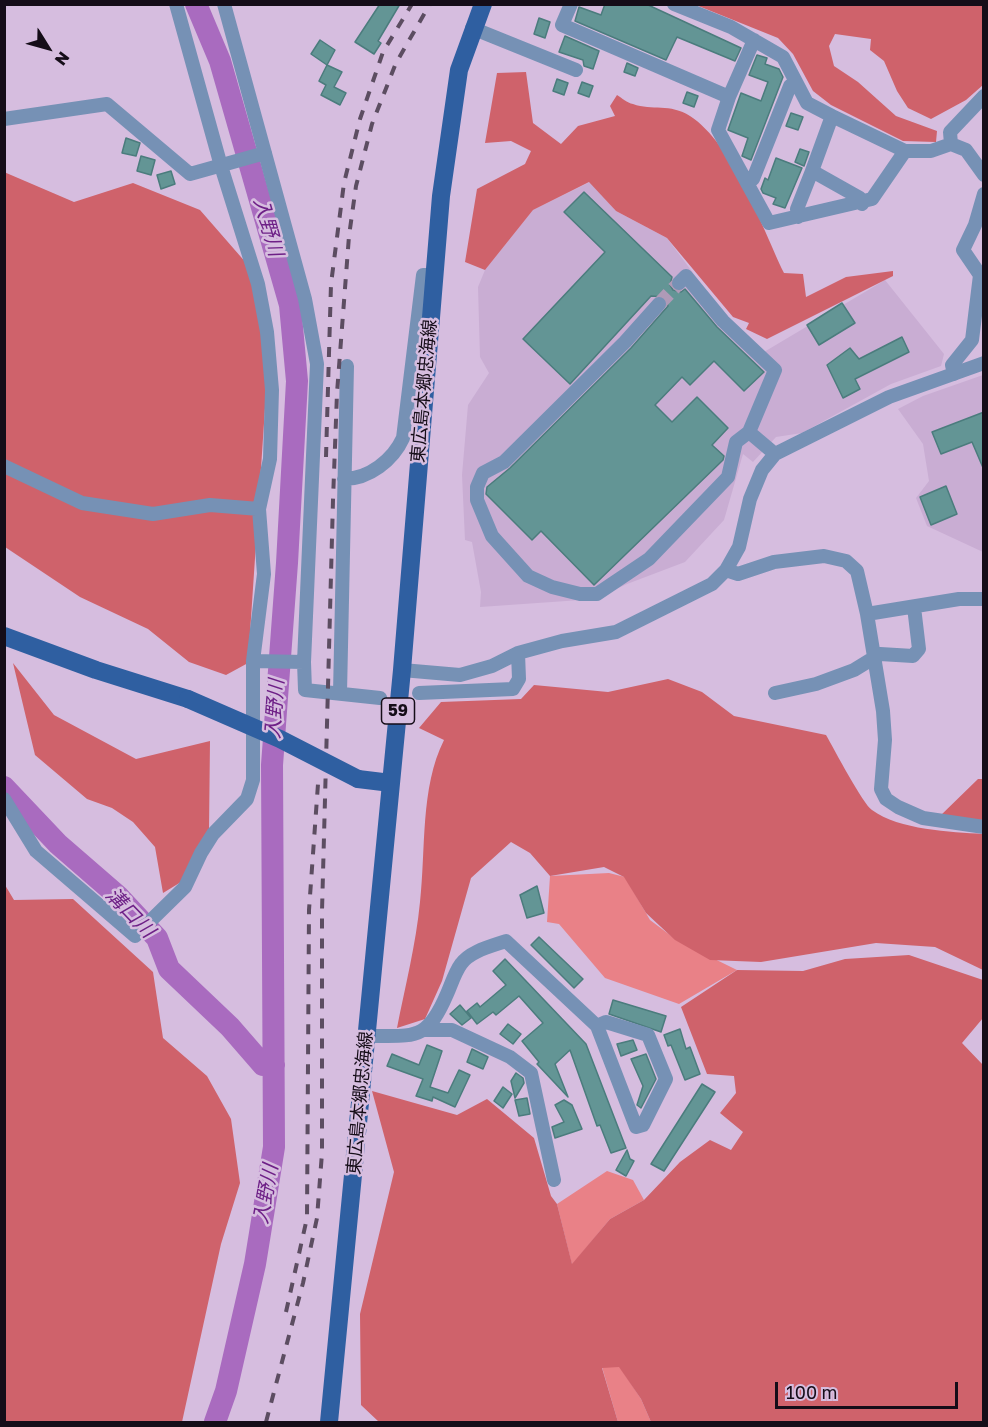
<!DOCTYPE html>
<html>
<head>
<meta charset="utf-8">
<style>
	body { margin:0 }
	#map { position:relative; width:988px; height:1427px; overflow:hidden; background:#d6bddf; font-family:"Golos Text",sans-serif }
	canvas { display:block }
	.frame { position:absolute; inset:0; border:6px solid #150d18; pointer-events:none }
	.north { position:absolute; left:18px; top:18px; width:60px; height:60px; -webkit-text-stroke:4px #d6bddf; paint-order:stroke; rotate:127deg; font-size:16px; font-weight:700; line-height:24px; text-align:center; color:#150d18 }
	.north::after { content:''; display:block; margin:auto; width:21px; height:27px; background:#150d18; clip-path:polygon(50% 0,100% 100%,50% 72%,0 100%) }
	.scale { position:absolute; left:775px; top:1382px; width:183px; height:27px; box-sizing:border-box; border:3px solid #150d18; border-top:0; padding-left:8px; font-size:18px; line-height:21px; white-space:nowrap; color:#150d18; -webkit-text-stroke:4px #d6bddf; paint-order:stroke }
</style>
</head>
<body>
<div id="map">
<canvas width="988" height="1427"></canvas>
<div class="frame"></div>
<div class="north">N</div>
<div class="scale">100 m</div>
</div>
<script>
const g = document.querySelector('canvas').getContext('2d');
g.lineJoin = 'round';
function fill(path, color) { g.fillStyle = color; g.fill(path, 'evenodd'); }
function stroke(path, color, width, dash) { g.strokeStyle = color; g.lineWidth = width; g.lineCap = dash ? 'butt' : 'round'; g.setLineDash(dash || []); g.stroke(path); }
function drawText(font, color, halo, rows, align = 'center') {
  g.font = font + ' "Golos Text","Noto Sans JP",sans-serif'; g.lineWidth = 5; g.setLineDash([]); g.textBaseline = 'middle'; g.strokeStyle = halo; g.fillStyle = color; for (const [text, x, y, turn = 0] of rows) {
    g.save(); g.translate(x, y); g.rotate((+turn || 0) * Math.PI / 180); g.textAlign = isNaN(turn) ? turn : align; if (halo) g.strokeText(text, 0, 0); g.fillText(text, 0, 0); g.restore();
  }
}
const built = new Path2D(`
	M 590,182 L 616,211 L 667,238 L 720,309 L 764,352 L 885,280 L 944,354 L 941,366 L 891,384 L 802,433 L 776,437 L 753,462 L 743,454 L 724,520 L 685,562 L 627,584 L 595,599 L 480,607 L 481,592 L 472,542 L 465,540 L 462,475 L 468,405 L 489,373 L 480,357 L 478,287 L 485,270 L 533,210 Z
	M 983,375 L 983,552 L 927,526 L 916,498 L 929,481 L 923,444 L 898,409 L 923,396 Z`);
const green = new Path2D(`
	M 609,873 L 625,877 L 650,920 L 678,941 L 737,970 L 679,1004 L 605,978 L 559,924 L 547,922 L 550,876 Z
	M 607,1171 L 633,1180 L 644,1200 L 610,1219 L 572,1265 L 557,1204 Z
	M 602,1367 L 620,1367 L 641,1399 L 651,1422 L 618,1422 Z`);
const forest = new Path2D(`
	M 696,5 L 983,5 L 983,85 L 966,100 L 931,119 L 908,108 L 897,91 L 884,61 L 870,50 L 871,39 L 835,34 L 829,46 L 834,66 L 858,82 L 896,116 L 937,131 L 936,142 L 903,141 L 831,105 L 813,91 L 793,54 L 778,38 Z
	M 526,72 L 533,123 L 561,144 L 578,126 L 615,116 L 610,106 L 617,95 C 622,98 627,103 633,104 C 652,111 670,103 690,116 C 733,144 762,227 784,273 L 803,274 L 806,297 L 846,277 L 893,271 L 893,276 L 767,339 L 746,329 L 749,323 L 733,317 L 667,238 L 616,211 L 589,182 L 533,210 L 485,270 L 465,262 L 477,189 L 525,164 L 531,151 L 511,141 L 485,143 L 497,73 Z
	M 4,172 L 74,202 L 133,183 L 200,210 L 261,280 L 266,393 L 248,663 L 226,675 L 189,662 L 148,629 L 80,597 L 5,547 Z
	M 13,663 L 54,715 L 136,759 L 210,741 L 209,831 L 181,882 L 163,893 L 155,847 L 133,822 L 112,808 L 87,799 L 35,755 Z
	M 668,679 L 702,692 L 734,716 L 826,735 C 834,749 863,804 872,810 C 899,830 951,832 983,834 L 983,970 L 935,947 L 876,943 L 761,962 L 710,960 L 675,940 L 646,913 L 624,877 L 604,867 L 550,876 L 530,853 L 511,842 L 471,878 L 442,981 L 425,1019 L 397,1028 C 405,987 416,944 420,902 C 426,850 420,788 444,740 L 419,728 L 441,702 L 521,699 L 534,685 L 608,692 Z
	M 978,779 L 983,779 L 983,823 L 939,817 Z
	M 5,885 L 14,900 L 73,899 L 153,972 L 163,1038 L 207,1076 L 231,1119 L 240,1183 L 221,1244 L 182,1422 L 5,1422 Z
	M 909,955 L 983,980 L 983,1018 L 962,1043 L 983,1065 L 983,1422 L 651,1422 L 641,1399 L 619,1367 L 602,1368 L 618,1422 L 379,1422 L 361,1405 L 360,1314 L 394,1172 L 372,1091 L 457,1115 L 487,1099 L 534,1138 L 551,1196 L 557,1204 L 572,1264 L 610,1219 L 644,1200 L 680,1162 L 710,1140 L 731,1150 L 743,1132 L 720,1113 L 736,1093 L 734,1076 L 707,1074 L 681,1007 L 737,970 L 803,971 L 845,959 Z`);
const river = new Path2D(`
	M 196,4 L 220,61 L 290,305 L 297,381 L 287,563 L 272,765 L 274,1147 L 255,1264 L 226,1391 L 215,1422
	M 4,787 L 58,844 L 118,896 L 157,938 L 169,969 L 230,1027 L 263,1065 L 274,1065`);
const building = new Path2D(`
	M 380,4 L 400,4 L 378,41 L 381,43 L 374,54 L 355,42 Z
	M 605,4 L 646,4 L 741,48 L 735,61 L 677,37 L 666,60 L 575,21 L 579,7 L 601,15 Z
	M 539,18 L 550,22 L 545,38 L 534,34 Z
	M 565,36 L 599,51 L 593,69 L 584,66 L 583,60 L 559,52 Z
	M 320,40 L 335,50 L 327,65 L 311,54 Z
	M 757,55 L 767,58 L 765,64 L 779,69 L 783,77 L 751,160 L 742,156 L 748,138 L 728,130 L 741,93 L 761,101 L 768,82 L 749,75 Z
	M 627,63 L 638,68 L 635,76 L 624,72 Z
	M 327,65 L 342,72 L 334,87 L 346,93 L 340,105 L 321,95 L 326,85 L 319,81 Z
	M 557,79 L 568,83 L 564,95 L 553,91 Z
	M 582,82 L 593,86 L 589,97 L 578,93 Z
	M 687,92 L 698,96 L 694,107 L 683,103 Z
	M 791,113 L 803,117 L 798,130 L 786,126 Z
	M 126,138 L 140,143 L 136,156 L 122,153 Z
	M 800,149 L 809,152 L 804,166 L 795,162 Z
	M 141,156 L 155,160 L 151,175 L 137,171 Z
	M 776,158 L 802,168 L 785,208 L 773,204 L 776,198 L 763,193 L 761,189 L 765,178 L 768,180 Z
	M 171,171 L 175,184 L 161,189 L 157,175 Z
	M 584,192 L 672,277 L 670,285 L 673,290 L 681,292 L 685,289 L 717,327 L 764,372 L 744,391 L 714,361 L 690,385 L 682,377 L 655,405 L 672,422 L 697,397 L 728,428 L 712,445 L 724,456 L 723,460 L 594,585 L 541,531 L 532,540 L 486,494 L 487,487 L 510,468 L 631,348 L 668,306 L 665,297 L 651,296 L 570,384 L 523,339 L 605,252 L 564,212 Z
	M 842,303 L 855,323 L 819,345 L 807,325 Z
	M 902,337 L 909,352 L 855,379 L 860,389 L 843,398 L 827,365 L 850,348 L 859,359 Z
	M 984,412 L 984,470 L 972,442 L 941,454 L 932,432 Z
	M 946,486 L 957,514 L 931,525 L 920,497 Z
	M 537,886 L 544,913 L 527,918 L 520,895 Z
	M 539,937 L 583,979 L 574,988 L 531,945 Z
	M 505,959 L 586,1044 L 626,1148 L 611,1153 L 600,1125 L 597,1126 L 570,1050 L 555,1064 L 568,1097 L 537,1064 L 539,1062 L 522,1041 L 543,1023 L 519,996 L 496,1015 L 493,1012 L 477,1024 L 467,1011 L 477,1003 L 480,1007 L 506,985 L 493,971 Z
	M 613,1000 L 666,1016 L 661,1032 L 609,1014 Z
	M 460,1005 L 471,1018 L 462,1025 L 450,1014 Z
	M 508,1024 L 521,1034 L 513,1044 L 500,1034 Z
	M 680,1029 L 686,1049 L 690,1047 L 700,1074 L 685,1080 L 671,1045 L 668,1046 L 664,1035 Z
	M 633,1040 L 637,1050 L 621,1056 L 617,1044 Z
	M 427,1045 L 442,1051 L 430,1087 L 448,1093 L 459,1070 L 470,1075 L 455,1107 L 433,1097 L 432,1101 L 416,1096 L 423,1079 L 387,1066 L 392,1054 L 419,1065 Z
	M 472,1049 L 488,1057 L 483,1069 L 467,1062 Z
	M 646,1054 L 656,1079 L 641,1108 L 637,1105 L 643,1086 L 631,1059 Z
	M 516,1073 L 523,1078 L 524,1083 L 515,1098 L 511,1081 Z
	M 702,1084 L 715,1092 L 664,1171 L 651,1164 Z
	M 503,1087 L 512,1094 L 503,1108 L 494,1101 Z
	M 527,1098 L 530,1114 L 519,1116 L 515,1100 Z
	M 564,1100 L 572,1105 L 582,1129 L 555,1138 L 552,1127 L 564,1122 L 555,1105 Z
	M 627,1150 L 630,1159 L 634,1161 L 626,1176 L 616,1170 Z`);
const minorTunnel = new Path2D(`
	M 659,304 L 679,283`);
const minor = new Path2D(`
	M 176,4 L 221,166 L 258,284 L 267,332 L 272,390 L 270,459 L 259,509 L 264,574 L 253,661
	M 224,4 L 305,299 L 317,364 L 304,662
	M 571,4 L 562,25 L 729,97 L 718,130 L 769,223 L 872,199 L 905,151
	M 674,4 L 731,27 L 783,57 L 807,103 L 832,116 L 905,151 L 931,151 L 951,144 L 966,150 L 984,175
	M 472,28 L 576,70
	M 729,97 L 754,40
	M 832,116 L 812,171 L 860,198 L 862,204
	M 4,119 L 107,104 L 190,174 L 265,153
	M 951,144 L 950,132 L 984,96
	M 747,183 L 753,179 L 790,86 L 795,82
	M 798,217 L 797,209 L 812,171
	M 679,283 L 686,276 L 723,321 L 775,370 L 749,432 L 775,454
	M 659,304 L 625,342 L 504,462 L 483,473 L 477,487 L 477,500 L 492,536 L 528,576 L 552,587 L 580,594 L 597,594 L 649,559 L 728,477 L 736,442 L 749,432
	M 954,374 L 952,365 L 972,340 L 980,275 L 963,250 L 975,225 L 984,194
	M 4,466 L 82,503 L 153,514 L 210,505 L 259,509
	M 344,479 C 369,479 393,460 403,438 L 423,275 L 434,275
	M 726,570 L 738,574 L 774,562 L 824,556 L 846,561 L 857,571 L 867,614 L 883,711 L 885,740 L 881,789 L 886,799 L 898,807 L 923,818 L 984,827
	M 867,614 L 959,599 L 984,599
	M 402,670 L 460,675 L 492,666 L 518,653 L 562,641 L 616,632 L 712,584 L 726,570 L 739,547 L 750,499 L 762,470 L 775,454 L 889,397 L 984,363
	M 340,693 L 347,366
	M 419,693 L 513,689 L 519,679 L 518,653
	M 775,693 L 816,684 L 854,670 L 880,654 L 913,656 L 919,649 L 914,607
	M 4,799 L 36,851 L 135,936 L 185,887 L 201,853 L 213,834 L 247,799 L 253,780 L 253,661 L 304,662 L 305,690 L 380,698
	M 426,1030 L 452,1030 L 510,1057 L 531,1073 L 554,1180
	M 366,1036 C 414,1035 426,1043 447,994 C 451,985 455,972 461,964 C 470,951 492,946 506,941 L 597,1026 L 636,1127 L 643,1125 L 666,1079 L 648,1035 L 606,1022 L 597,1026`);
const major = new Path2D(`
	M 4,636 L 96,670 L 188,699
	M 358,779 L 391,783
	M 329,1422 L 402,670 L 441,196 L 459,70 L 483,4`);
const rail = new Path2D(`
	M 326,457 L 331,284 L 344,183 L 360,119 L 383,52 L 412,4
	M 286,1312 L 307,1218 L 309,910 L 318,784
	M 266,1422 L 303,1283 L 317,1218 L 322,1153 L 322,911 L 333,500 L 337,393 L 349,236 L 356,186 L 372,124 L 396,63 L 430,4`);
const majorBridge = new Path2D(`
	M 188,699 L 280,739 L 358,779`);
const shields = [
	[398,711,33]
];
const shieldNames = [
	["59",398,711]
];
const streetNames = [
	["東広島本郷忠海線",424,391,-85],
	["東広島本郷忠海線",360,1103,-85]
];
const waterNames = [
	["入野川",268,227,74],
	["入野川",275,709,-86],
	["溝口川",130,913,46],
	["入野川",266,1194,-80]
];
fill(built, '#c9add3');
fill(green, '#e98187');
fill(forest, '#cf626b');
stroke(river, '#a96bbf', 22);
fill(building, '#639595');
stroke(building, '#4b7c7d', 1.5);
stroke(minorTunnel, '#af9ab7', 14, [14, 7]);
stroke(minor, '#7691b5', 14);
stroke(major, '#2f5fa1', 18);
stroke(rail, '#5c4d61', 4, [10, 10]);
stroke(majorBridge, '#2f5fa1', 18);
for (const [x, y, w] of shields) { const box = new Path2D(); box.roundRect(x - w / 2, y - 13, w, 26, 4.5); g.fillStyle = '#d6bddf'; g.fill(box); stroke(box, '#150d18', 1.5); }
drawText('bold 16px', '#150d18', null, shieldNames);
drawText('18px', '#150d18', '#d6bddf', streetNames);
drawText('italic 20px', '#6e2087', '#d6bddf', waterNames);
</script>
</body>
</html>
